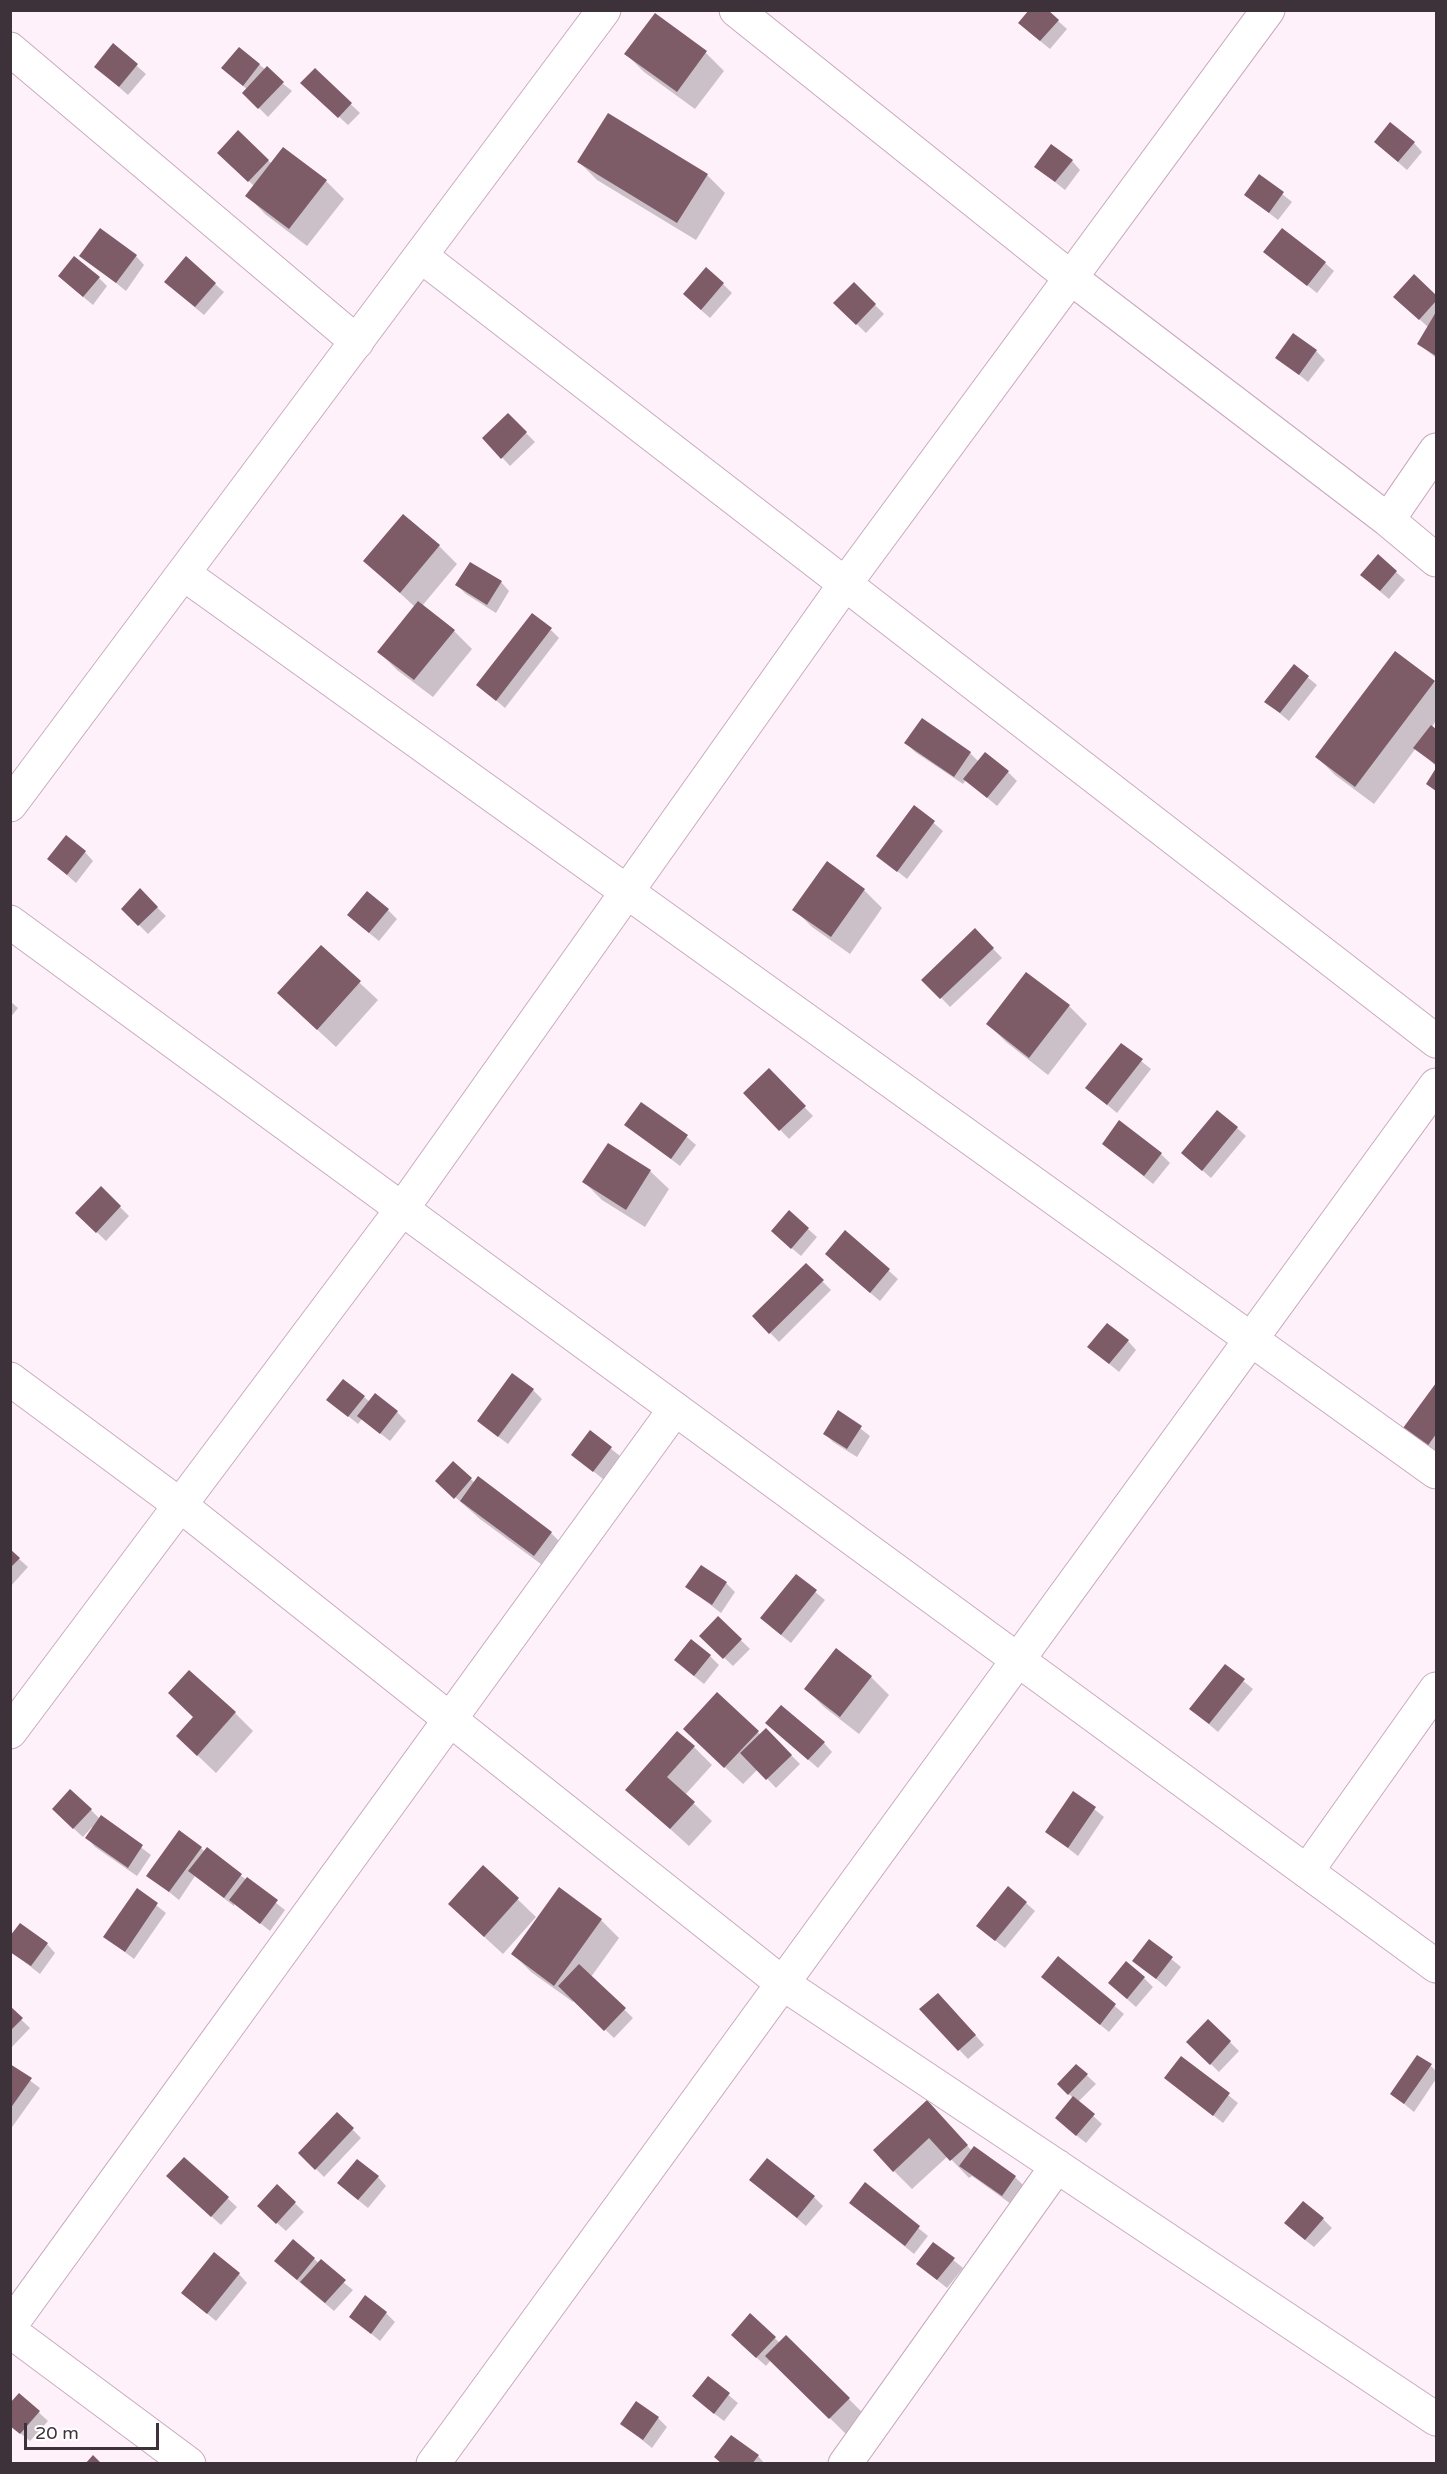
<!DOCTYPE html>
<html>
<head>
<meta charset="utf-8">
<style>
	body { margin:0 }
	#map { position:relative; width:1447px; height:2474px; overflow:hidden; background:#fff1fa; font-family:"Varela Round",sans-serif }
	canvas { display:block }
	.frame { position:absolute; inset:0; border:12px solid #3d313a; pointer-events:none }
	.scale { position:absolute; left:24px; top:2423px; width:135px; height:27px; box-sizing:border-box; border:3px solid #3d313a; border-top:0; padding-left:8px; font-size:18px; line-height:21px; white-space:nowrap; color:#3d313a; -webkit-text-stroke:4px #fff; paint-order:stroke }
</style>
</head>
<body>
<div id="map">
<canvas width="1447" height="2474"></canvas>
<div class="frame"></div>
<div class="scale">20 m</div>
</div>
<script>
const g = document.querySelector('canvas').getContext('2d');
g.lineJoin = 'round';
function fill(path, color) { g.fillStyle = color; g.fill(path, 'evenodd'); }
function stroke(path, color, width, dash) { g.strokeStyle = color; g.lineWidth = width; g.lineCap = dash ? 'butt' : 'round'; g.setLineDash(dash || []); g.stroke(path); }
const shadow = new Path2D(`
	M 1058,21 L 1067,29 L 1050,49 L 1029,32 Z
	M 113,45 L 146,74 L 128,95 L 105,75 Z
	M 240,49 L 292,91 L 268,117 L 244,93 L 248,90 L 232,77 Z
	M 706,53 L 724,71 L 695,109 L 644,72 L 626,54 Z
	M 315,70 L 360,113 L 348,125 L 311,91 Z
	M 238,133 L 272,164 L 326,181 L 344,199 L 307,246 L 265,214 L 247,195 L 254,186 L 228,161 Z
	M 1414,143 L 1422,152 L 1407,170 L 1384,150 Z
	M 1072,161 L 1080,170 L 1065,190 L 1036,167 Z
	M 579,162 L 707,175 L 725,193 L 696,240 L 597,180 Z
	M 1260,176 L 1292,202 L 1278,220 L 1246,195 Z
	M 1265,252 L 1325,263 L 1334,271 L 1317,293 Z
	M 81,255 L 136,256 L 144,265 L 126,291 Z
	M 1414,276 L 1436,297 L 1436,358 L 1419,344 L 1429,328 L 1404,305 Z
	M 99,278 L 107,286 L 93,305 L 69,285 Z
	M 215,284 L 224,292 L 204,315 L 174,290 Z
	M 723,284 L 732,293 L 710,318 L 693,303 Z
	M 854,284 L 884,314 L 866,333 L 835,303 Z
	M 1316,351 L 1325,360 L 1308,382 L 1277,357 Z
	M 508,415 L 535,442 L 510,466 L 484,438 Z
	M 439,546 L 457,564 L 422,606 L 454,631 L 472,649 L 433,697 L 397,670 L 379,652 L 415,607 L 365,561 Z
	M 1396,572 L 1405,580 L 1389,599 L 1371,584 Z
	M 501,582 L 509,591 L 496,613 L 466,594 L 457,585 Z
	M 551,630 L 559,638 L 505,708 L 478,685 Z
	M 1294,666 L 1317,685 L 1289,721 L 1266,702 Z
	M 1434,682 L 1436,685 L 1436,721 L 1431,728 L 1436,731 L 1436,766 L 1416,748 L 1374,804 L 1335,775 L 1317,757 Z
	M 906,743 L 970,753 L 979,762 L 1008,772 L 1017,781 L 997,806 L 966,780 L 963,784 L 915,752 Z
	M 915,807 L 943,831 L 907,879 L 878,856 Z
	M 85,852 L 93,861 L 76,883 L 49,859 Z
	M 864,890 L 882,908 L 850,954 L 812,927 L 794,909 Z
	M 140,891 L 166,916 L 148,934 L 123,909 Z
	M 388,910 L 397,919 L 379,941 L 358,924 Z
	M 975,930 L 1002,958 L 950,1007 L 924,980 Z
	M 321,947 L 378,1000 L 336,1047 L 297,1011 Z
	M 10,1001 L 18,1008 L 10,1018 Z
	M 1069,1006 L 1087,1024 L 1048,1075 L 1006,1042 L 988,1024 Z
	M 1121,1045 L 1151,1069 L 1117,1113 L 1087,1088 Z
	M 769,1070 L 813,1116 L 789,1139 L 745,1093 Z
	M 626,1125 L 687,1137 L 696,1145 L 680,1166 Z
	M 1237,1128 L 1246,1136 L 1211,1178 L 1192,1161 Z
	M 1104,1144 L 1161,1154 L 1170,1163 L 1153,1184 Z
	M 609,1145 L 650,1171 L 669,1189 L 645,1227 L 602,1200 L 584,1182 Z
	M 101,1188 L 129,1216 L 106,1241 L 77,1213 Z
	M 808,1229 L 817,1237 L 801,1256 L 782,1240 Z
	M 845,1232 L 898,1279 L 880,1301 L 835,1263 Z
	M 806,1265 L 831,1290 L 779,1342 L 754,1316 Z
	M 1128,1341 L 1136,1350 L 1119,1372 L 1089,1347 Z
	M 1436,1385 L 1436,1472 L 1397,1439 Z
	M 533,1390 L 542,1399 L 508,1444 L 488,1429 Z
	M 364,1397 L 370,1402 L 397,1412 L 406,1421 L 390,1441 L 362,1419 L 358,1424 L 328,1400 Z
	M 839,1412 L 870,1436 L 857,1457 L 833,1442 L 825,1434 Z
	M 590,1432 L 620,1456 L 603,1479 L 573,1455 Z
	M 453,1463 L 475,1483 L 551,1533 L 569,1551 L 553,1573 L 480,1519 L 437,1481 Z
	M 10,1551 L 28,1567 L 10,1587 Z
	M 796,1576 L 825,1600 L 791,1643 L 771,1627 Z
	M 726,1583 L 735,1592 L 721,1613 L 687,1587 Z
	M 718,1618 L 750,1649 L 733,1666 L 701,1636 Z
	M 710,1656 L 719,1665 L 704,1684 L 685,1669 Z
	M 1225,1666 L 1253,1689 L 1218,1732 L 1191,1709 Z
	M 871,1677 L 889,1695 L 859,1734 L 824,1707 L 806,1689 Z
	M 717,1694 L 761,1735 L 766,1730 L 800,1764 L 776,1788 L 758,1769 L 743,1784 L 703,1747 Z
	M 235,1713 L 253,1731 L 216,1773 L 196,1754 Z
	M 776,1732 L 824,1743 L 832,1752 L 818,1768 Z
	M 694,1747 L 712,1765 L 685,1795 L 712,1821 L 689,1846 L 627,1790 Z
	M 1074,1793 L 1104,1817 L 1078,1856 L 1047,1832 Z
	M 91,1810 L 100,1819 L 101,1817 L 151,1855 L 137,1876 L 95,1847 L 87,1838 L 94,1828 L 92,1827 L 83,1837 L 62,1818 Z
	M 201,1848 L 205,1852 L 207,1849 L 285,1910 L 270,1931 L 235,1903 L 234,1906 L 195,1876 L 179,1900 L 148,1875 Z
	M 484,1867 L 536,1917 L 503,1954 L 468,1922 Z
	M 138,1891 L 166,1913 L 134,1959 L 105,1937 Z
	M 1026,1903 L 1035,1911 L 1005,1948 L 987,1934 Z
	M 601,1920 L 619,1938 L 591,1977 L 633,2018 L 614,2038 L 574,2000 L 573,2002 L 531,1972 L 513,1954 Z
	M 1149,1941 L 1181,1967 L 1166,1987 L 1134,1961 Z
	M 47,1944 L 55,1953 L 40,1974 L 10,1951 Z
	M 1059,1958 L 1124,2014 L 1109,2032 L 1052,1985 Z
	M 1144,1978 L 1153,1987 L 1136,2007 L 1118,1991 Z
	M 947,2003 L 984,2045 L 968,2059 L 921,2009 Z
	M 10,2009 L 30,2028 L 10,2049 Z
	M 1188,2042 L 1230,2042 L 1239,2051 L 1219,2072 Z
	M 1182,2058 L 1238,2103 L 1223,2123 L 1166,2078 Z
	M 10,2066 L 40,2088 L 10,2130 Z
	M 1077,2066 L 1096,2084 L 1078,2102 L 1102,2124 L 1086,2143 L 1066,2127 L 1073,2098 L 1059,2084 Z
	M 1431,2066 L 1436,2071 L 1436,2079 L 1414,2112 L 1392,2094 Z
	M 337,2114 L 361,2138 L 324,2177 L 300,2153 Z
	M 944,2120 L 972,2151 L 1015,2177 L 1024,2186 L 1011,2204 L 972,2176 L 969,2178 L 948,2156 L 912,2189 L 894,2171 Z
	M 185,2159 L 237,2207 L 221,2225 L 176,2185 Z
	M 378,2177 L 386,2186 L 368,2208 L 348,2192 Z
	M 751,2180 L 814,2197 L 823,2206 L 806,2226 Z
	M 865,2184 L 928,2236 L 914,2254 L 851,2203 Z
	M 277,2186 L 304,2212 L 286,2231 L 267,2214 Z
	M 1323,2219 L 1332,2228 L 1314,2247 L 1295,2232 Z
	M 934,2244 L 963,2268 L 947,2288 L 927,2272 Z
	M 314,2259 L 353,2290 L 334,2311 L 285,2270 Z
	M 239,2274 L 247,2283 L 216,2321 L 192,2301 Z
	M 386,2313 L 395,2322 L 380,2341 L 351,2317 Z
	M 750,2315 L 780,2343 L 786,2337 L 867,2417 L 848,2436 L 771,2360 L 766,2366 L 741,2344 Z
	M 708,2378 L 738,2403 L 724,2421 L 703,2405 Z
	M 20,2395 L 48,2421 L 30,2441 L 10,2425 Z
	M 658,2418 L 667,2427 L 652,2448 L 622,2424 Z
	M 758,2456 L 765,2464 L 722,2464 Z`);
const building = new Path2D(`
	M 1029,10 L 1048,10 L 1059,20 L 1040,41 L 1018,23 Z
	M 655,13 L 707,51 L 677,92 L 624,54 Z
	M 113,43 L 138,64 L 119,87 L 94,67 Z
	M 239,47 L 260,64 L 243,86 L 221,68 Z
	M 267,66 L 284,82 L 258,109 L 242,93 Z
	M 315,68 L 352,103 L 338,118 L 300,83 Z
	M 608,113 L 708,174 L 677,223 L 577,162 Z
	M 1390,122 L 1415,142 L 1398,162 L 1374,142 Z
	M 238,130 L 269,160 L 248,182 L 217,153 Z
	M 1051,144 L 1073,160 L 1055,182 L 1034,167 Z
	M 283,147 L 327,180 L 289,229 L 245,196 Z
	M 1259,174 L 1284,192 L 1269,213 L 1244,195 Z
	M 100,228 L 137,255 L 116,283 L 79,256 Z
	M 1282,228 L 1326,262 L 1307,286 L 1263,252 Z
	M 74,256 L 100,277 L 83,297 L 58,276 Z
	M 186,256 L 216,283 L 195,307 L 164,282 Z
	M 706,267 L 724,283 L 701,310 L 683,294 Z
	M 1414,274 L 1436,295 L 1436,301 L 1419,320 L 1393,297 Z
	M 854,282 L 876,304 L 856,325 L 833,303 Z
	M 1436,312 L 1436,356 L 1417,344 Z
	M 1293,333 L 1317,350 L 1299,375 L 1275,358 Z
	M 508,413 L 527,432 L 501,459 L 482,438 Z
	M 403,514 L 440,545 L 400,593 L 363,561 Z
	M 1378,554 L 1397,571 L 1380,591 L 1360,575 Z
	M 470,562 L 502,581 L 487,605 L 455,585 Z
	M 418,601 L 455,630 L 414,680 L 377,652 Z
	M 532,613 L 552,628 L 496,701 L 476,685 Z
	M 1395,651 L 1435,681 L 1355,787 L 1315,757 Z
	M 1294,664 L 1309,676 L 1280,713 L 1264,702 Z
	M 922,718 L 971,752 L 954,777 L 904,743 Z
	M 1431,725 L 1436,729 L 1435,764 L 1413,748 Z
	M 985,752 L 1009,771 L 987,798 L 963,779 Z
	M 1436,768 L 1436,791 L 1426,784 Z
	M 914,805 L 935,821 L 897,872 L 876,856 Z
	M 66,835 L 86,851 L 67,875 L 47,859 Z
	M 827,861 L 865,889 L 831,937 L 792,910 Z
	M 140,888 L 158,907 L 138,926 L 121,909 Z
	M 367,891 L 389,909 L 369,933 L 347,915 Z
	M 975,928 L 994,948 L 940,999 L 921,980 Z
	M 321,945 L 361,981 L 317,1030 L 277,993 Z
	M 1026,972 L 1070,1005 L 1029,1058 L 986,1024 Z
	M 1121,1043 L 1143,1059 L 1107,1105 L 1085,1088 Z
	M 769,1068 L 806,1106 L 779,1131 L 743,1093 Z
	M 641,1102 L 688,1135 L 671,1159 L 624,1125 Z
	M 1217,1110 L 1238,1127 L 1202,1171 L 1181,1153 Z
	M 1119,1120 L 1162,1153 L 1144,1176 L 1102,1144 Z
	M 608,1143 L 651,1170 L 626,1210 L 582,1182 Z
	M 101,1186 L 121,1206 L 96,1233 L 75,1213 Z
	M 789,1210 L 809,1228 L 791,1249 L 771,1231 Z
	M 845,1230 L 890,1269 L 870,1293 L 825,1254 Z
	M 806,1263 L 824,1280 L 769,1334 L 752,1316 Z
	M 1107,1323 L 1129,1340 L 1109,1364 L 1087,1347 Z
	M 512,1373 L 534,1389 L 498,1437 L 477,1421 Z
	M 343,1379 L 365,1396 L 348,1417 L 326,1400 Z
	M 1436,1383 L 1436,1434 L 1420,1457 L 1395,1439 Z
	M 375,1393 L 398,1411 L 380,1434 L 357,1416 Z
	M 838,1410 L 862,1426 L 847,1449 L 823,1434 Z
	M 590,1430 L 612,1447 L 593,1472 L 571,1455 Z
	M 453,1461 L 472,1478 L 454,1499 L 435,1481 Z
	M 478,1476 L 552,1532 L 534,1556 L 460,1501 Z
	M 10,1549 L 20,1558 L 10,1568 Z
	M 701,1565 L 727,1582 L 712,1605 L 685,1587 Z
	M 796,1574 L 817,1590 L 781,1635 L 760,1618 Z
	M 718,1616 L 742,1639 L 723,1659 L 699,1636 Z
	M 691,1639 L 711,1655 L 694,1676 L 674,1660 Z
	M 836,1648 L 872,1676 L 840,1717 L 804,1689 Z
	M 1225,1664 L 1245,1679 L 1209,1724 L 1189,1709 Z
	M 189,1670 L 236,1712 L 197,1756 L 176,1736 L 193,1717 L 168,1693 Z
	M 717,1692 L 759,1731 L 724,1768 L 683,1729 Z
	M 781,1705 L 825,1742 L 808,1760 L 765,1723 Z
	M 766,1728 L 792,1755 L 766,1780 L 740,1753 Z
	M 677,1731 L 695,1746 L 667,1777 L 695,1802 L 670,1829 L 625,1790 Z
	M 70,1789 L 92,1809 L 73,1829 L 52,1809 Z
	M 1073,1791 L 1096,1807 L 1068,1848 L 1045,1832 Z
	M 101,1815 L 143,1845 L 128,1868 L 85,1838 Z
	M 179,1830 L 202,1847 L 169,1892 L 146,1876 Z
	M 207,1847 L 242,1874 L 224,1898 L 188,1871 Z
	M 483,1865 L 519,1898 L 484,1937 L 448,1904 Z
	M 247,1877 L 278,1900 L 260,1924 L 229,1900 Z
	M 1008,1886 L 1027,1902 L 995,1941 L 976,1926 Z
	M 559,1887 L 602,1919 L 554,1986 L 511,1954 Z
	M 137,1888 L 158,1903 L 125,1952 L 103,1937 Z
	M 20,1923 L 48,1943 L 31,1966 L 10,1952 L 10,1936 Z
	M 1149,1939 L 1173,1957 L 1156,1979 L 1132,1961 Z
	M 1058,1956 L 1116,2004 L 1100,2025 L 1041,1977 Z
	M 1126,1961 L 1145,1977 L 1127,1999 L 1108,1983 Z
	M 579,1964 L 626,2008 L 604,2031 L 558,1986 Z
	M 938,1993 L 976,2035 L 958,2051 L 919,2009 Z
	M 10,2006 L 23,2018 L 10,2031 Z
	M 1208,2019 L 1231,2041 L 1210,2065 L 1186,2042 Z
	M 1417,2055 L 1432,2064 L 1404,2104 L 1390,2094 Z
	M 1181,2056 L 1230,2093 L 1213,2116 L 1164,2078 Z
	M 10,2064 L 32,2078 L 10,2109 Z
	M 1076,2064 L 1088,2074 L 1068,2095 L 1057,2084 Z
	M 1073,2096 L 1095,2114 L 1076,2136 L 1055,2118 Z
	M 927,2100 L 968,2145 L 950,2161 L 929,2138 L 893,2172 L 873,2150 Z
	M 337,2112 L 354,2128 L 315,2170 L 298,2153 Z
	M 974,2146 L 1016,2176 L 1002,2196 L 959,2166 Z
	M 184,2157 L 229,2197 L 211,2217 L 166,2176 Z
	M 767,2158 L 815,2196 L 797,2218 L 749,2180 Z
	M 357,2159 L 379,2176 L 358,2200 L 337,2183 Z
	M 865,2182 L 920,2226 L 905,2246 L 849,2203 Z
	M 277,2184 L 296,2202 L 276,2224 L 257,2206 Z
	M 1303,2201 L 1324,2218 L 1305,2240 L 1284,2223 Z
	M 293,2239 L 315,2258 L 297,2280 L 274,2261 Z
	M 933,2242 L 955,2258 L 937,2280 L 916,2264 Z
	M 214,2252 L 240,2273 L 207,2314 L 181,2293 Z
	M 321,2259 L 346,2280 L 325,2303 L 300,2282 Z
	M 365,2295 L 387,2312 L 371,2334 L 349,2317 Z
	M 750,2313 L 776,2337 L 756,2358 L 731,2335 Z
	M 786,2335 L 850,2398 L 829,2419 L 765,2356 Z
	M 708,2376 L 730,2393 L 714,2414 L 692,2396 Z
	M 19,2393 L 40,2411 L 20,2434 L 10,2426 L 10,2403 Z
	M 636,2401 L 659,2417 L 643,2440 L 620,2424 Z
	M 731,2435 L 759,2455 L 752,2464 L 722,2464 L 714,2457 Z
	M 93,2455 L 102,2464 L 85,2464 Z`);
const street = new Path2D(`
	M 736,10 L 1071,278 L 1388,520 L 1436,560
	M 10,49 L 357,342
	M 421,256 L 1436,1041
	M 1388,520 L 1436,450
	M 184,574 L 1436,1472
	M 10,1379 L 180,1505 L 782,1983 L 1436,2419
	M 10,1732 L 402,1209 L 845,584 L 1268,10
	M 1307,1871 L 1436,1689
	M 10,2326 L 675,1409
	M 10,2331 L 189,2464
	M 433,2464 L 1436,1085
	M 845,2464 L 1057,2166`);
const secondary = new Path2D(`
	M 10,805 L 604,10
	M 10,922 L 1436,1966`);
fill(shadow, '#0003');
fill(building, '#7e5c67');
stroke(street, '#c8a9bf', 35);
stroke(secondary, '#c8a9bf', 35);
stroke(street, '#fff', 33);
stroke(secondary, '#fff', 33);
</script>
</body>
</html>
